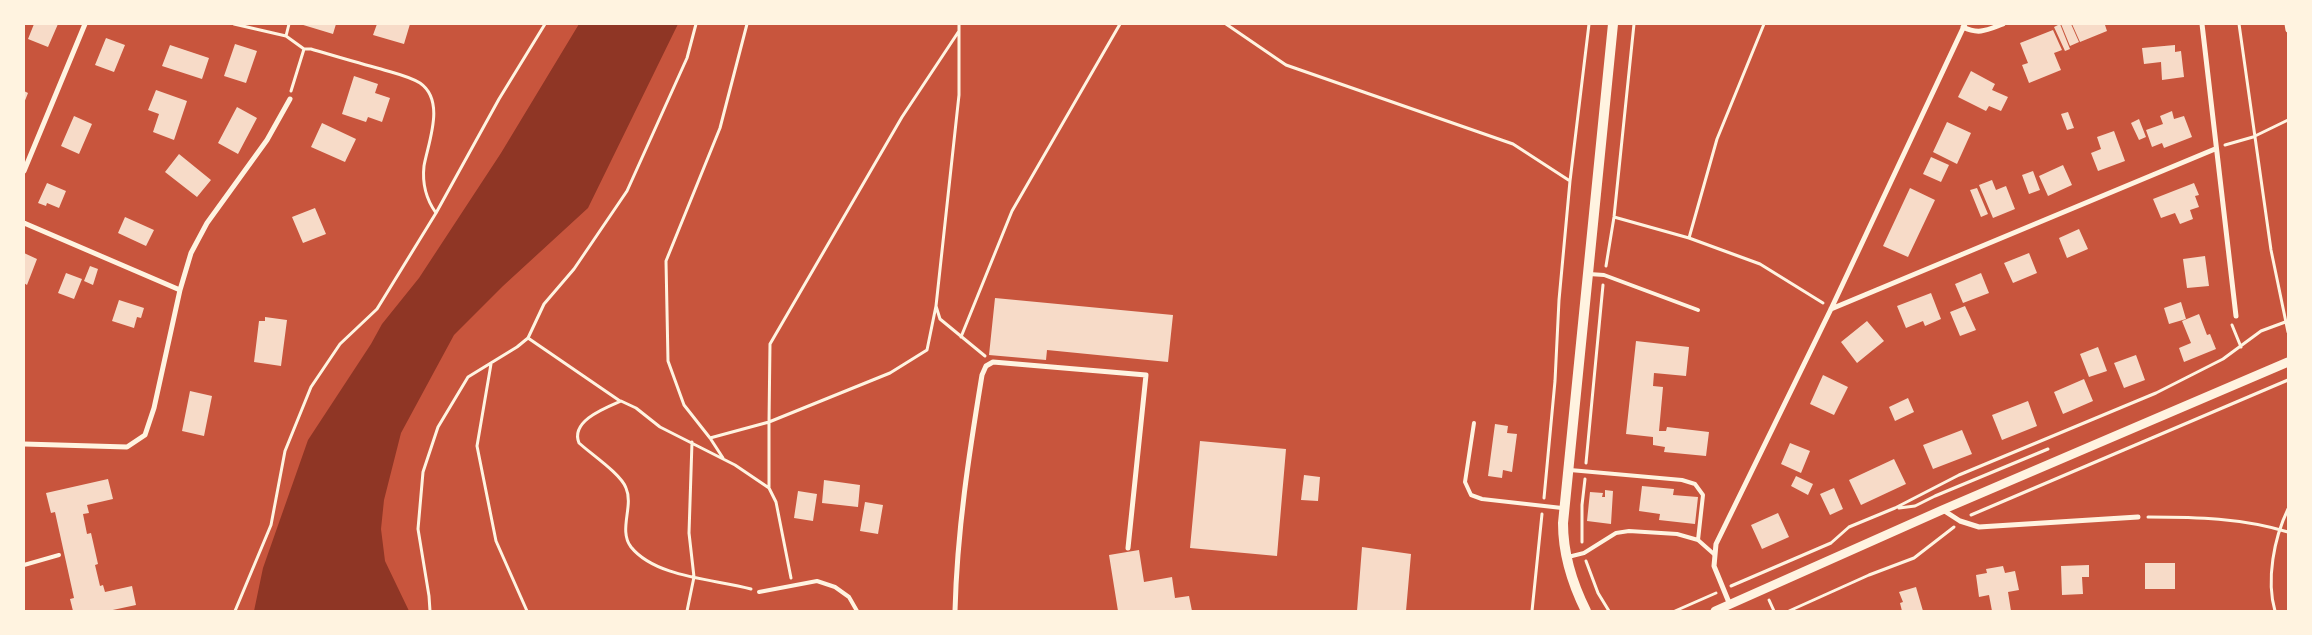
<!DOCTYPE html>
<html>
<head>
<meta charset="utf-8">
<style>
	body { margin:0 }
	#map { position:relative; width:2312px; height:635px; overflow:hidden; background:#c8553d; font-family:"Public Sans",sans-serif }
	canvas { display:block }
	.frame { position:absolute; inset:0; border:25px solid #fff3e0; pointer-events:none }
</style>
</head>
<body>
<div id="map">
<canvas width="2312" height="635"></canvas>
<div class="frame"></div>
</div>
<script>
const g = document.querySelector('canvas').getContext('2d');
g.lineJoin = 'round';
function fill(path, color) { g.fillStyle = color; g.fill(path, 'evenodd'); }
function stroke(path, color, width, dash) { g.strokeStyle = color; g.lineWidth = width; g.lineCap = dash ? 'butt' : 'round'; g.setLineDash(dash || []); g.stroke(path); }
const water = new Path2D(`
	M 579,24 L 678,24 L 588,208 L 503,286 L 454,335 L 401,433 L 384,500 L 381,529 L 385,561 L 409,611 L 254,611 L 263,568 L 308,440 L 371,344 L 382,324 L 419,278 L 501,153 Z`);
const building = new Path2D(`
	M 34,24 L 58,24 L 48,47 L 28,39 Z
	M 300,24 L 336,24 L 333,34 Z
	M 377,24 L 410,24 L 404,44 L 373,35 Z
	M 2060,24 L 2070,49 L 2065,51 L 2054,27 Z
	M 2061,24 L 2071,24 L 2079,42 L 2070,46 Z
	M 2072,24 L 2109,24 L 2105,25 L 2107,31 L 2080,42 Z
	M 2053,30 L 2062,50 L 2054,53 L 2061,70 L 2029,83 L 2022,65 L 2028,63 L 2020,43 Z
	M 106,38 L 125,45 L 114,72 L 95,65 Z
	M 235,44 L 257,51 L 246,83 L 224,76 Z
	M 170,45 L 209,58 L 202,79 L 162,66 Z
	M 2175,45 L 2175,52 L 2181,51 L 2184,77 L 2162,80 L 2161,62 L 2144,64 L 2142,48 Z
	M 1971,71 L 1995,84 L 1992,90 L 2008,97 L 2001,111 L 1989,106 L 1986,111 L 1958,97 Z
	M 354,76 L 378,84 L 375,93 L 390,98 L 382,122 L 368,117 L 366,122 L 342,114 Z
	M 156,90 L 187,101 L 174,140 L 153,132 L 159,114 L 148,110 Z
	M 24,91 L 28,93 L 24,103 Z
	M 237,107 L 257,118 L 238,154 L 218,143 Z
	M 2172,111 L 2174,119 L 2184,116 L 2192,137 L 2164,148 L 2162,143 L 2152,147 L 2146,130 L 2163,124 L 2160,116 Z
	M 2068,112 L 2074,128 L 2067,130 L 2061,114 Z
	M 74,116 L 92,124 L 79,154 L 61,146 Z
	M 2139,119 L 2146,137 L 2139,140 L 2131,123 Z
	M 1947,122 L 1971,133 L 1957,164 L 1933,152 Z
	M 322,123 L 356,139 L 345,162 L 311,147 Z
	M 2114,131 L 2125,161 L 2098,171 L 2091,153 L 2101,149 L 2097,137 Z
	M 179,154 L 211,180 L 197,197 L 165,172 Z
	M 1931,157 L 1949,165 L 1941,182 L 1923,174 Z
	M 2063,165 L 2072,185 L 2048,196 L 2039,176 Z
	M 2033,171 L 2040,190 L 2029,194 L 2022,175 Z
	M 1992,180 L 1996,190 L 2006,186 L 2015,209 L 1993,218 L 1979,185 Z
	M 47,183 L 66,191 L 59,208 L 47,203 L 46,206 L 38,203 Z
	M 2194,183 L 2199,195 L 2195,196 L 2199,207 L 2190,210 L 2193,219 L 2180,224 L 2175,213 L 2161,218 L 2153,199 Z
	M 1910,188 L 1935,200 L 1908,257 L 1883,246 Z
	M 1977,188 L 1988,214 L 1981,217 L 1970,190 Z
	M 315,208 L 326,234 L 303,243 L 292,217 Z
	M 125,217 L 154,230 L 146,246 L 118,233 Z
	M 2079,229 L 2088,249 L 2067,258 L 2059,238 Z
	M 24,253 L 37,259 L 27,285 L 24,283 Z
	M 2029,253 L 2037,273 L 2013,283 L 2004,263 Z
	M 2205,256 L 2209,286 L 2187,288 L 2183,259 Z
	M 90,266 L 98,269 L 93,285 L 84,281 Z
	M 66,273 L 82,279 L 74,299 L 58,293 Z
	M 1981,273 L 1989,293 L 1963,303 L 1955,284 Z
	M 1931,293 L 1941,319 L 1925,326 L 1923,321 L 1906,328 L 1897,306 Z
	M 995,298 L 1173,315 L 1168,362 L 1047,350 L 1046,360 L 989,355 Z
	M 119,300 L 144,308 L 141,318 L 137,317 L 134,328 L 112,321 Z
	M 2181,302 L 2186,319 L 2169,324 L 2164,308 Z
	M 1965,306 L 1976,330 L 1960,336 L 1950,312 Z
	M 2199,314 L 2207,335 L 2210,334 L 2216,349 L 2184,362 L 2179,348 L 2191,343 L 2182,321 Z
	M 265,317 L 287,320 L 281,366 L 254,362 L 259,321 L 265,321 Z
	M 1867,321 L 1884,341 L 1857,363 L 1841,342 Z
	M 1636,341 L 1689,347 L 1686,376 L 1654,373 L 1653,386 L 1663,387 L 1659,431 L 1666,431 L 1667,427 L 1709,432 L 1706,456 L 1664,452 L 1665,447 L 1653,445 L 1653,437 L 1626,434 Z
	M 2098,347 L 2107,371 L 2089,377 L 2080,354 Z
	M 2136,355 L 2145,380 L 2124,388 L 2114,363 Z
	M 1823,375 L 1848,387 L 1834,415 L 1810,404 Z
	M 2084,379 L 2093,401 L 2063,414 L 2054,392 Z
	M 190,391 L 212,396 L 204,436 L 182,431 Z
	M 1908,398 L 1914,412 L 1895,421 L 1889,407 Z
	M 2028,401 L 2037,426 L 2002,440 L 1992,415 Z
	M 1495,424 L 1508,426 L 1507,433 L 1517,434 L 1512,472 L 1503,470 L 1502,478 L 1488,476 Z
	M 1962,430 L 1972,454 L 1933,469 L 1923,445 Z
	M 1200,441 L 1286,449 L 1277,556 L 1190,548 Z
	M 1790,443 L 1810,451 L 1801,473 L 1781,464 Z
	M 1894,459 L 1906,484 L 1861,505 L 1849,480 Z
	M 1304,475 L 1320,477 L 1318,501 L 1301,500 Z
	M 1796,476 L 1813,484 L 1808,495 L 1791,486 Z
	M 108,479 L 113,499 L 87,505 L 89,513 L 83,514 L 87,534 L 91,533 L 98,564 L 95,565 L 100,586 L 103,585 L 105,592 L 132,586 L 136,605 L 108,611 L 73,611 L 70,599 L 74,598 L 55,512 L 51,513 L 46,493 Z
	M 824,480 L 860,485 L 858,507 L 822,503 Z
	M 1642,486 L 1674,489 L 1673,495 L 1698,497 L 1695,524 L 1659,520 L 1660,514 L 1639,511 Z
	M 1834,488 L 1843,509 L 1830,515 L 1820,494 Z
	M 1605,490 L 1613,491 L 1611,524 L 1587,521 L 1590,492 L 1603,493 L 1602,497 L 1605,497 Z
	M 798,491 L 817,494 L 813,521 L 794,518 Z
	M 865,502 L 883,505 L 878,534 L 860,531 Z
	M 1778,513 L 1789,537 L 1762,549 L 1751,525 Z
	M 1362,547 L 1411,554 L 1406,611 L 1357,611 Z
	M 1139,550 L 1144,582 L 1172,577 L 1175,598 L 1189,596 L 1192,611 L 1118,611 L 1109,555 Z
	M 2145,563 L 2175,563 L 2175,589 L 2145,589 Z
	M 2089,565 L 2089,577 L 2082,577 L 2083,594 L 2062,595 L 2061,566 Z
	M 2003,566 L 2005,573 L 2015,571 L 2019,590 L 2008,592 L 2011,611 L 1992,611 L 1989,595 L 1979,597 L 1976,575 L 1987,573 L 1986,569 Z
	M 1916,587 L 1923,611 L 1902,611 L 1900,603 L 1903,602 L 1899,592 Z`);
const path = new Path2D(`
	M 234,24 L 286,36 L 304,49 L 311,49 C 335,56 358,63 381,69 C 394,73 409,76 420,83 C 446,101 428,143 424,166 C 422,184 426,199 436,213
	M 959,24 L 959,95 L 936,306 L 940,319 L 985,356
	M 1226,24 L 1286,65 L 1513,144 L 1570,181
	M 2239,24 L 2271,250 L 2288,332
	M 286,36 L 289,24
	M 291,91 L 304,49
	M 2225,145 L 2253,137 L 2288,120
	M 1614,217 L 1689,238 L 1760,264 L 1823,303
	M 1689,238 L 1717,139 L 1764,24
	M 1606,266 L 1614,217 L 1634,24
	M 2232,325 L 2241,347
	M 961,337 L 1012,211 L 1120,24
	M 528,338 L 620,401
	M 491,364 L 477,446 L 496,541 L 527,611
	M 710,438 L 769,422 L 770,344 L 902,117 L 959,31
	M 723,458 L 710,438 L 684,405 L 668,361 L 666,261 L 720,128 L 747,24
	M 1586,463 L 1603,285
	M 769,487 L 769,422 L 890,373 L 927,350 L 936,306
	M 1544,498 L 1555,381 L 1559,300 L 1570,181 L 1589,24
	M 1899,508 L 1915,506 L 1935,496 L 2048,449
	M 1971,515 L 2288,380
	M 2148,517 C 2196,517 2242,518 2288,532
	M 1582,542 L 1582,505 L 1585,479
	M 1586,561 L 1598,593 L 1609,611
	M 1731,586 L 1831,543 L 1849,527 L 1895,508 L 1959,475 L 2156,393 L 2223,359 L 2261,331 L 2288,321
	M 751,589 C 715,579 656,578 631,547 C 618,530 634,506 626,488 C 621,474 591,454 579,443 C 570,421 605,408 621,401 L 636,408 L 660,427 L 735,465 L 769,488 L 776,502 L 791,578
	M 1769,600 L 1774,611
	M 235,611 L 271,525 L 285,451 L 311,387 L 340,344 L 377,309 L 436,213 L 499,99 L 545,24
	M 430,611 L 429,596 L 418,529 L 423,472 L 438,427 L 468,377 L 517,347 L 528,338 L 544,304 L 574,269 L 627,191 L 687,58 L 696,24
	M 687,611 L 694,577 L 689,533 L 692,442
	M 1532,611 L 1542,514
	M 1675,611 L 1716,593
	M 1789,611 L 1869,575 L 1914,558 L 1954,527
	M 2275,611 C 2266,580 2274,538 2288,509`);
const service = new Path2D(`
	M 1589,274 L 1604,275 L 1698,310
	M 1474,423 L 1465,482 L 1471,495 L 1482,499 L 1562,508
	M 1570,470 L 1682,480 L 1695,484 L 1703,495 L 1698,540
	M 1568,557 L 1584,553 L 1616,533 L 1629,531 L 1677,534 L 1698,540 L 1715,555
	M 24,565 L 59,555
	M 759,592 L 817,581 L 835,587 L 849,597 L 857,611`);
const minor = new Path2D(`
	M 2202,24 L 2236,316
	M 2287,24 L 2288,30
	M 1963,27 C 1979,35 1987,30 2003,24
	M 24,171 L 85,24
	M 24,223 L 180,290
	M 1831,309 L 2215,149
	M 24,444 L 127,447 L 145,435 L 154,408 L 180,290 L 191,253 L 207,223 L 267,140 L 290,99
	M 1943,510 L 1960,521 L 1979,527 L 2138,517
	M 1730,605 L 1714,566 L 1716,544 L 1831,309 L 1965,24
	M 955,611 C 957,531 969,454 982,375 L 986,366 L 993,362 L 1146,375 L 1128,548`);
const tertiary = new Path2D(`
	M 1715,611 L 1942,510 L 2288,362`);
const secondary = new Path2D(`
	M 1586,611 C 1572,583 1563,554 1563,523 L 1613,24`);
fill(water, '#8f3625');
fill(building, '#f7dbc8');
stroke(path, '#fff3e0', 3);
stroke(service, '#fff3e0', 4);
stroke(minor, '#fff3e0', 5);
stroke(tertiary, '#fff3e0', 9);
stroke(secondary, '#fff3e0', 10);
</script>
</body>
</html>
